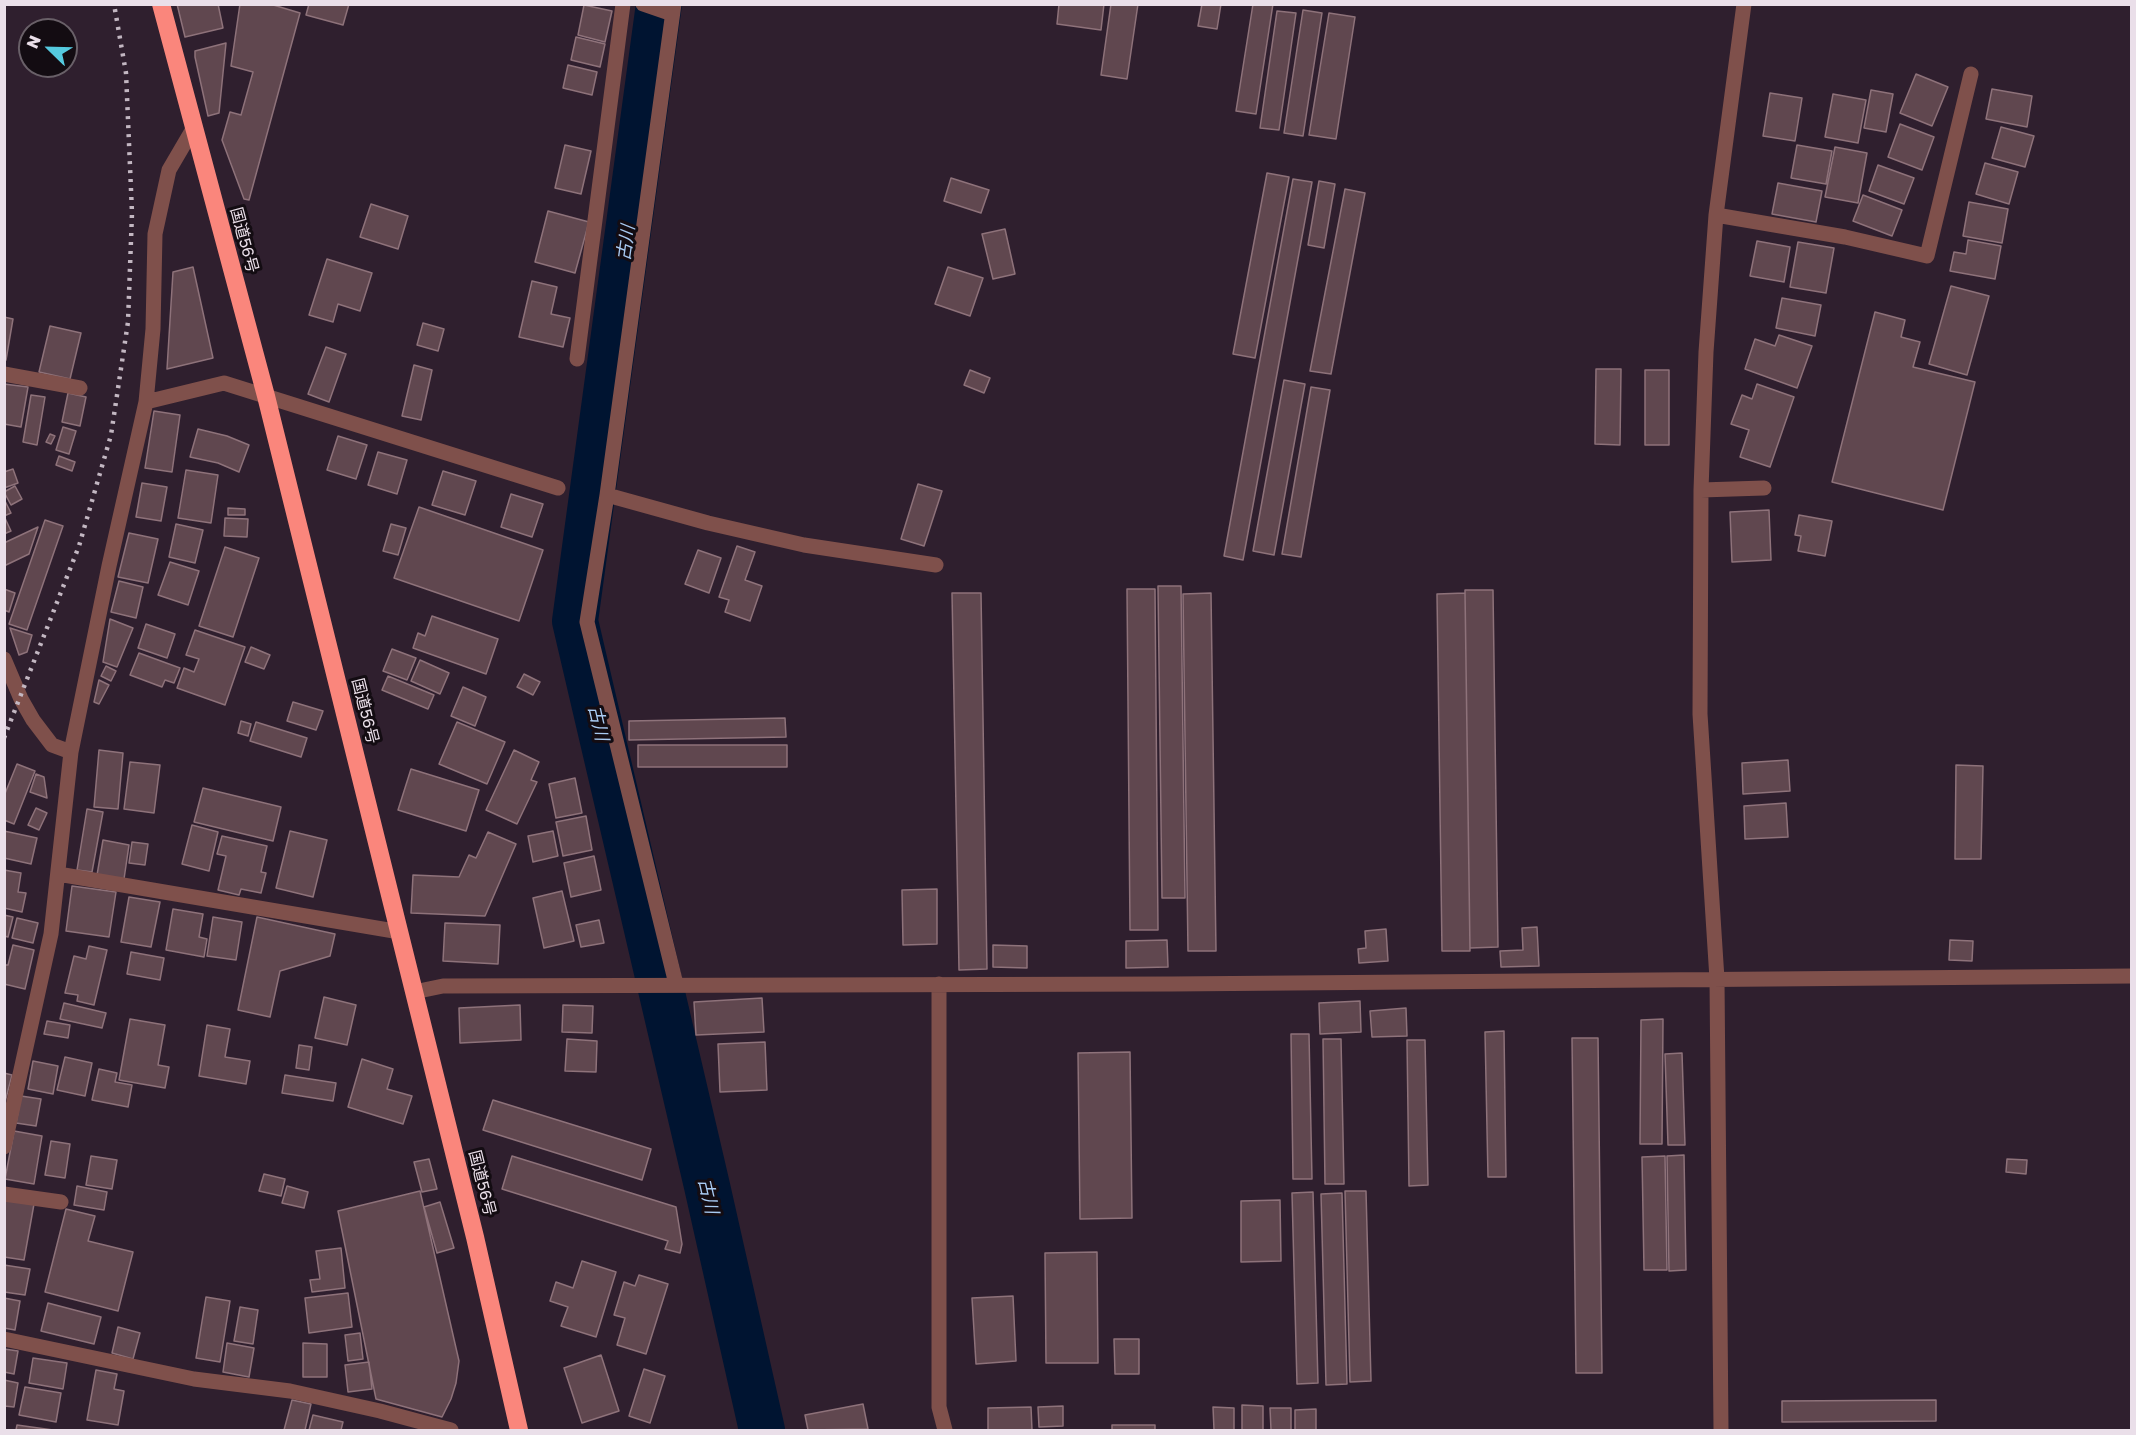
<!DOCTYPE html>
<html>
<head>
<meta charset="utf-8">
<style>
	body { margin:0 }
	#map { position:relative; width:2136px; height:1435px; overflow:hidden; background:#2f1f2e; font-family:"Golos Text",sans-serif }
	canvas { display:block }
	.frame { position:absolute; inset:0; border:6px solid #eadfe9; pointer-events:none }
	.north { position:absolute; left:18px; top:18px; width:60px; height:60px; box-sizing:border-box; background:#130c12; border:2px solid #696068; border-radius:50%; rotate:293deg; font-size:16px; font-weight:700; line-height:24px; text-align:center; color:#eadfe9 }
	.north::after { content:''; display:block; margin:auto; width:21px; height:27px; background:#55cadf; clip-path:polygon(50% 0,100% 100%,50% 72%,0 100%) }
</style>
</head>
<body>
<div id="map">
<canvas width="2136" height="1435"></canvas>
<div class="frame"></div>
<div class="north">N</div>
</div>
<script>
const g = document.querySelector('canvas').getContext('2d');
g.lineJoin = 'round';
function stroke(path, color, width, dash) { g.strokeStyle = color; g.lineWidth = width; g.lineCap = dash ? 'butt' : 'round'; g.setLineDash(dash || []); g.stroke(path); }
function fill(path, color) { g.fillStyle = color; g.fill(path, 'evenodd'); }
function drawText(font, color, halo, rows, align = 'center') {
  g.font = font + ' "Golos Text","Noto Sans JP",sans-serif'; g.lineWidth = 6; g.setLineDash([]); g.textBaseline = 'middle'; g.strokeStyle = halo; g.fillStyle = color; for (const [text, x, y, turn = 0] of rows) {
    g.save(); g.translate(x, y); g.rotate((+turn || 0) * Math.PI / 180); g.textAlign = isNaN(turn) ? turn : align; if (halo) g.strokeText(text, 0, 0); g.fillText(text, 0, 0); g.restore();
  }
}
const river = new Path2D(`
	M 659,4 L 575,621 L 707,1186 L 762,1430`);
const building = new Path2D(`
	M 177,4 L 218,4 L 223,28 L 185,37 Z
	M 240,4 L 270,4 L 300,13 L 249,200 L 244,199 L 222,140 L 230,112 L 241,115 L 253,72 L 231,66 Z
	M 309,4 L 349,4 L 343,25 L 306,15 Z
	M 1059,4 L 1104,4 L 1101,30 L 1057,24 Z
	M 1111,4 L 1138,4 L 1127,79 L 1101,75 Z
	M 1202,4 L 1221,4 L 1217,29 L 1198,26 Z
	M 1253,4 L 1273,4 L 1256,114 L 1236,111 Z
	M 584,5 L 612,11 L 605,42 L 578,35 Z
	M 1303,10 L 1322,13 L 1303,136 L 1284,133 Z
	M 1277,11 L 1296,13 L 1279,130 L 1260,128 Z
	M 1329,13 L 1355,17 L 1336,139 L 1309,135 Z
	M 576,37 L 605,44 L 600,67 L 571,60 Z
	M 226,43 L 219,113 L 208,116 L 195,57 L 195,51 Z
	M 568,65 L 597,72 L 592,95 L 563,88 Z
	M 1916,74 L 1948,87 L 1932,126 L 1900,113 Z
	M 1992,89 L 2032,96 L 2027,127 L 1986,119 Z
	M 1871,90 L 1893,94 L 1886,132 L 1864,128 Z
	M 1770,93 L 1802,98 L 1795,141 L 1763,136 Z
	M 1833,94 L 1866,100 L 1858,143 L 1825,137 Z
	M 1900,124 L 1934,137 L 1922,170 L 1888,157 Z
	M 2001,127 L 2034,136 L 2025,167 L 1992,158 Z
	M 565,145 L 591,151 L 581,194 L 555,188 Z
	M 1797,145 L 1832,151 L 1826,184 L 1791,178 Z
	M 1835,147 L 1867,153 L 1858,203 L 1825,197 Z
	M 1985,163 L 2018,172 L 2009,204 L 1976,194 Z
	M 1878,165 L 1914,178 L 1904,204 L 1869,191 Z
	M 1267,173 L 1289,177 L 1255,358 L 1233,354 Z
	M 951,178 L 989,190 L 981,213 L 944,201 Z
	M 1293,179 L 1312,182 L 1243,560 L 1224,556 Z
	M 1319,181 L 1335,184 L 1324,248 L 1308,245 Z
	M 1778,183 L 1822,191 L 1816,222 L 1772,214 Z
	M 1345,189 L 1365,193 L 1331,374 L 1310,371 Z
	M 1863,195 L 1902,210 L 1892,236 L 1853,221 Z
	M 1969,202 L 2008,209 L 2002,243 L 1963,236 Z
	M 371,204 L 408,216 L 398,249 L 360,237 Z
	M 548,211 L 589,222 L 575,273 L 535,262 Z
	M 1005,229 L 1015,274 L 993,279 L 982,234 Z
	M 1968,240 L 2001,246 L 1995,279 L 1950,271 L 1954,252 L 1966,254 Z
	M 1757,241 L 1790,247 L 1784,282 L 1750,276 Z
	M 1798,242 L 1834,248 L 1826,293 L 1790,287 Z
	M 327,259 L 372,273 L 360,311 L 338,304 L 333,322 L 309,315 Z
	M 193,267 L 213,358 L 167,369 L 173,272 Z
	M 948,267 L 983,278 L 970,316 L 935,304 Z
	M 532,281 L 557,287 L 551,314 L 570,318 L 563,347 L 519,337 Z
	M 1951,286 L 1989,296 L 1967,375 L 1929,364 Z
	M 1782,298 L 1821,305 L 1815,336 L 1776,328 Z
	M 1875,312 L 1905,320 L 1901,337 L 1920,342 L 1913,367 L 1975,382 L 1943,510 L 1832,482 Z
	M 4,317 L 13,319 L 6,360 L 4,360 Z
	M 423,323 L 444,329 L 438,351 L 417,345 Z
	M 50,326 L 81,333 L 70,379 L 39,372 Z
	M 1779,335 L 1812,346 L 1797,388 L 1745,369 L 1755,339 L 1775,346 Z
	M 326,347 L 346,354 L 329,402 L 308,394 Z
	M 414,365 L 432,370 L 421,420 L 402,416 Z
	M 1596,369 L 1621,369 L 1620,445 L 1595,444 Z
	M 970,370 L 990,378 L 984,393 L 964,385 Z
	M 1645,370 L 1669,370 L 1669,445 L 1645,445 Z
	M 1284,380 L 1305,384 L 1274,555 L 1253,551 Z
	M 4,384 L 28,387 L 21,427 L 4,424 Z
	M 1757,384 L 1794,397 L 1770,467 L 1740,457 L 1749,430 L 1731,424 L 1742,395 L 1752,399 Z
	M 1311,387 L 1330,390 L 1301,557 L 1282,554 Z
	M 68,393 L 86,397 L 80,426 L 62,422 Z
	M 31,395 L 45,397 L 37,445 L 23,442 Z
	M 154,411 L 180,415 L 172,472 L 145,468 Z
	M 63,427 L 76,431 L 69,454 L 56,450 Z
	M 198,429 L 227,436 L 249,445 L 239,472 L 218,463 L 190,457 Z
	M 50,434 L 55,436 L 51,444 L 46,442 Z
	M 338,436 L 367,445 L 356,479 L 327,470 Z
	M 378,452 L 407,460 L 397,494 L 368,485 Z
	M 59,456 L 75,462 L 72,471 L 56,465 Z
	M 13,469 L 18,483 L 4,488 L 4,472 Z
	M 186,470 L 218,475 L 211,523 L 178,518 Z
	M 443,471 L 476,481 L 465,515 L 432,505 Z
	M 142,483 L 167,487 L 161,521 L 136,517 Z
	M 918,484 L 942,491 L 924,546 L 901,539 Z
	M 15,486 L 22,499 L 11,505 L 4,492 Z
	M 511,494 L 543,504 L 532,537 L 501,527 Z
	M 4,499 L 11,513 L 4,516 Z
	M 419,507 L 543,550 L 519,621 L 394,578 Z
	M 228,508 L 245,509 L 245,515 L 228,515 Z
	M 1769,510 L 1771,560 L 1732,562 L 1730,512 Z
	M 1799,515 L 1832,521 L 1825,556 L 1798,551 L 1801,536 L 1795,535 Z
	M 4,516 L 11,531 L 4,534 Z
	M 225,518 L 248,519 L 247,537 L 224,536 Z
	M 45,520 L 63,526 L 27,630 L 9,624 Z
	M 176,524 L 203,530 L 195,563 L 169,557 Z
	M 391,524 L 406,528 L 398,555 L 383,551 Z
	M 38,527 L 29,554 L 4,566 L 4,543 Z
	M 129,533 L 158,539 L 148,583 L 118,577 Z
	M 737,546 L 755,552 L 745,580 L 762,586 L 750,621 L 725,612 L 729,600 L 719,597 Z
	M 225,547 L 259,558 L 233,637 L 199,626 Z
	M 698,550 L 721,558 L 709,593 L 685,584 Z
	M 170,562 L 199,571 L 188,605 L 158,595 Z
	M 119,581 L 143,587 L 136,618 L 111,612 Z
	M 1158,586 L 1181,586 L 1185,898 L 1162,898 Z
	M 4,589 L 15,593 L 9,612 L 4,610 Z
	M 1127,589 L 1155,589 L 1158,930 L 1130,930 Z
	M 1465,590 L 1493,590 L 1498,947 L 1470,948 Z
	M 952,593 L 981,593 L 987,969 L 959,970 Z
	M 1211,593 L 1216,951 L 1188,951 L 1183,594 Z
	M 1465,593 L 1470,951 L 1442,951 L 1437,594 Z
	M 432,616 L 498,639 L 486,674 L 413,648 L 418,633 L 425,636 Z
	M 110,619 L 133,628 L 117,667 L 103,662 Z
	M 146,624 L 175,634 L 167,658 L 138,648 Z
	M 10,628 L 32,635 L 27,652 L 19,655 Z
	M 195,630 L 245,647 L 225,705 L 177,688 L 184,668 L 194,672 L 199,659 L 186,655 Z
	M 251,647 L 270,655 L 264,669 L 245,662 Z
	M 392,649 L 416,658 L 407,680 L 383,671 Z
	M 139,653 L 180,668 L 174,683 L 165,680 L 162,687 L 130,675 Z
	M 420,660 L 449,673 L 440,694 L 411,681 Z
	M 106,666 L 116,671 L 111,681 L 101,676 Z
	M 524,674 L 540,682 L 533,695 L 517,687 Z
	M 388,676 L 434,695 L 428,709 L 382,690 Z
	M 99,680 L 109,685 L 99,704 L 94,702 Z
	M 463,687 L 486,697 L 475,726 L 451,716 Z
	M 293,702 L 323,711 L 316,730 L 287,721 Z
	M 785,718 L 786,737 L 629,740 L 629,721 Z
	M 241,721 L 251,724 L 248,736 L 238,733 Z
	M 256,722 L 307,738 L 301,757 L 250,741 Z
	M 457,722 L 505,742 L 487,784 L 439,764 Z
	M 638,745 L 787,745 L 787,767 L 638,767 Z
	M 99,750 L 123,753 L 118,809 L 94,807 Z
	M 514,750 L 539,762 L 531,780 L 537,782 L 517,824 L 486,810 Z
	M 1788,760 L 1790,791 L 1743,794 L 1742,763 Z
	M 130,762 L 160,765 L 154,813 L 124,809 Z
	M 17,764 L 35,771 L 14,824 L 4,820 L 4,796 Z
	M 1956,765 L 1983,766 L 1981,859 L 1955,859 Z
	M 411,769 L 479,790 L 466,831 L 398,810 Z
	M 36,774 L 44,777 L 47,798 L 30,792 Z
	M 575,778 L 582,813 L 556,818 L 549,784 Z
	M 203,788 L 281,807 L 273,841 L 194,822 Z
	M 1786,803 L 1788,837 L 1745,839 L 1744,806 Z
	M 36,808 L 47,813 L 39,830 L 28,825 Z
	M 87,809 L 103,812 L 92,872 L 77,870 Z
	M 586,816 L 592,850 L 563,856 L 556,822 Z
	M 192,825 L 218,832 L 209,871 L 182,864 Z
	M 4,831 L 37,838 L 31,864 L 4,858 Z
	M 290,831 L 327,840 L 313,897 L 276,888 Z
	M 553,831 L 558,856 L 533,862 L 528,836 Z
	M 488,832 L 516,844 L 485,916 L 411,913 L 413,875 L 459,877 L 469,855 L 476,858 Z
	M 222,836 L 267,846 L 261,872 L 266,873 L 261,893 L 241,889 L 239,895 L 218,890 L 226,856 L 217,854 Z
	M 103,840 L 129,845 L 124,879 L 97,875 Z
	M 132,842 L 148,844 L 145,865 L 129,863 Z
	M 594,856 L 601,890 L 571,897 L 564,863 Z
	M 4,870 L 21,873 L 18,892 L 26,893 L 22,912 L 4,908 Z
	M 72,886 L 116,892 L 109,937 L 66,931 Z
	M 937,889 L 937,944 L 903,945 L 902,890 Z
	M 562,891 L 574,941 L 544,948 L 533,898 Z
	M 129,897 L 160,902 L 151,947 L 121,942 Z
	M 173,909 L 203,914 L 199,937 L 207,939 L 204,957 L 166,950 Z
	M 4,915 L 13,917 L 8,937 L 4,936 Z
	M 213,917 L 242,922 L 236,960 L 207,956 Z
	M 257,917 L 335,934 L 330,956 L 280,971 L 270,1017 L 238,1010 Z
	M 17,918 L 38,923 L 33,943 L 12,938 Z
	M 599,920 L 604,943 L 581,947 L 576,925 Z
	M 445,923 L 500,925 L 498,964 L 443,961 Z
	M 1537,927 L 1539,966 L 1501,967 L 1500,951 L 1523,950 L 1522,928 Z
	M 1386,929 L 1388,961 L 1359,963 L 1358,949 L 1366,948 L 1365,931 Z
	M 1167,940 L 1168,967 L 1126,968 L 1126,941 Z
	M 1950,940 L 1973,941 L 1972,961 L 1949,960 Z
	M 13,945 L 34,950 L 25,989 L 4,984 L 4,965 L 8,965 Z
	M 993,945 L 1027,946 L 1027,968 L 993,967 Z
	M 89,946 L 107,950 L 94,1005 L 77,1001 L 78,995 L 65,993 L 74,956 L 86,959 Z
	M 131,952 L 164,958 L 160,980 L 127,974 Z
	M 324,997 L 356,1005 L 347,1045 L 315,1038 Z
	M 762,998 L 764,1032 L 696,1035 L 694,1002 Z
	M 1360,1001 L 1361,1032 L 1320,1034 L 1319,1003 Z
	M 64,1003 L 106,1013 L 102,1028 L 60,1019 Z
	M 520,1005 L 521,1040 L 460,1043 L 459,1008 Z
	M 563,1005 L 593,1006 L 592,1033 L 562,1032 Z
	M 1406,1008 L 1407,1036 L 1372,1037 L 1370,1011 Z
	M 130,1019 L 165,1025 L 158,1065 L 169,1067 L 165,1088 L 119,1080 Z
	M 1663,1019 L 1662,1144 L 1640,1144 L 1641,1020 Z
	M 47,1021 L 70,1025 L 68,1038 L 44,1034 Z
	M 207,1025 L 230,1029 L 225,1057 L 250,1061 L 246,1084 L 199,1076 Z
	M 1504,1031 L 1506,1177 L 1488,1177 L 1485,1032 Z
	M 1291,1034 L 1309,1034 L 1312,1179 L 1293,1179 Z
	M 1572,1038 L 1598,1038 L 1602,1373 L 1576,1373 Z
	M 567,1039 L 597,1041 L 596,1072 L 565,1071 Z
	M 1323,1039 L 1341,1039 L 1344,1184 L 1325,1184 Z
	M 1407,1040 L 1425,1040 L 1428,1185 L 1409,1186 Z
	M 765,1042 L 767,1090 L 720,1092 L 718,1044 Z
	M 299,1045 L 312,1047 L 309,1070 L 296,1068 Z
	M 1130,1052 L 1132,1218 L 1080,1219 L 1078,1053 Z
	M 1682,1053 L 1685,1145 L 1668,1145 L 1665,1054 Z
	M 65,1057 L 92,1063 L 85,1096 L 57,1090 Z
	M 362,1059 L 393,1069 L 387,1089 L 412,1096 L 403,1124 L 348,1107 Z
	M 33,1061 L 58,1066 L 53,1094 L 28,1089 Z
	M 99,1069 L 117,1073 L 115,1082 L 132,1085 L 128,1107 L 92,1100 Z
	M 4,1073 L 12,1075 L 4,1106 Z
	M 285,1075 L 336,1083 L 333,1101 L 282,1093 Z
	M 21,1096 L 41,1099 L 36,1126 L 16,1123 Z
	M 493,1100 L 651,1149 L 642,1180 L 483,1130 Z
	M 14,1131 L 42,1136 L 34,1184 L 5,1179 Z
	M 51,1141 L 70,1144 L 65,1178 L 45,1175 Z
	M 1684,1155 L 1686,1270 L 1669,1271 L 1667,1156 Z
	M 91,1156 L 117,1160 L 112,1189 L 86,1185 Z
	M 512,1156 L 676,1207 L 682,1244 L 680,1253 L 665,1249 L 668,1241 L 502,1189 Z
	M 1665,1156 L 1667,1270 L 1644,1270 L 1642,1157 Z
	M 429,1159 L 437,1189 L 422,1192 L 414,1162 Z
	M 2007,1159 L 2027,1160 L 2026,1174 L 2006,1172 Z
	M 264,1174 L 285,1179 L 281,1196 L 259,1191 Z
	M 77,1186 L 107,1192 L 104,1210 L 74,1205 Z
	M 287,1186 L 308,1192 L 304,1208 L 282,1203 Z
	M 420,1191 L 459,1361 L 456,1383 L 451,1399 L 442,1417 L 376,1399 L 338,1211 Z
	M 1345,1191 L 1366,1191 L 1371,1381 L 1350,1382 Z
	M 1313,1192 L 1318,1383 L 1297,1384 L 1292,1193 Z
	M 1342,1193 L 1347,1384 L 1326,1385 L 1321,1194 Z
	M 4,1199 L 34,1204 L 24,1260 L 4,1257 Z
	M 1280,1200 L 1281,1261 L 1241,1262 L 1241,1201 Z
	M 440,1202 L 454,1248 L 437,1253 L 424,1207 Z
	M 66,1209 L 95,1216 L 88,1241 L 133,1252 L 118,1311 L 45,1292 Z
	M 341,1248 L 345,1288 L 312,1292 L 310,1280 L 320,1279 L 316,1251 Z
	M 1097,1252 L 1098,1363 L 1046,1363 L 1045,1253 Z
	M 582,1261 L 616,1272 L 596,1337 L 561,1326 L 568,1307 L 550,1301 L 556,1282 L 573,1288 Z
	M 4,1265 L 30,1269 L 25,1295 L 4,1292 Z
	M 639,1275 L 668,1284 L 646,1354 L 617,1345 L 625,1318 L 614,1315 L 624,1282 L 635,1286 Z
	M 348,1293 L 352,1327 L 309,1333 L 305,1298 Z
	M 1013,1296 L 1016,1361 L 976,1364 L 972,1298 Z
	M 206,1297 L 230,1301 L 220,1362 L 196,1358 Z
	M 4,1298 L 20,1301 L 15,1330 L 4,1328 Z
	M 48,1303 L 101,1317 L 94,1344 L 41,1331 Z
	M 240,1307 L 258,1310 L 253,1344 L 234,1341 Z
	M 118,1327 L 140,1333 L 133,1359 L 112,1353 Z
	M 360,1333 L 363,1359 L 348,1361 L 345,1335 Z
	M 1114,1339 L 1139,1339 L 1139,1374 L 1115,1374 Z
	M 227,1343 L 254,1348 L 249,1377 L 223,1372 Z
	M 303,1343 L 327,1344 L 327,1377 L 303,1377 Z
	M 4,1349 L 18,1351 L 14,1374 L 4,1372 Z
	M 601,1355 L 619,1411 L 582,1423 L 564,1368 Z
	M 33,1358 L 67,1363 L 63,1389 L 29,1383 Z
	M 369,1362 L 372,1389 L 348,1392 L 345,1365 Z
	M 644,1369 L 665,1376 L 650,1423 L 629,1416 Z
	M 96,1370 L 117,1374 L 114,1389 L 124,1391 L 118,1425 L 87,1420 Z
	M 4,1380 L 18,1383 L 14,1407 L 4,1406 Z
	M 25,1387 L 61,1393 L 56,1422 L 19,1415 Z
	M 292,1400 L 311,1404 L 305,1430 L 284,1430 Z
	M 1936,1400 L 1936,1421 L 1782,1422 L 1782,1401 Z
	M 863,1404 L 868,1429 L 808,1430 L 805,1415 Z
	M 1242,1405 L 1263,1406 L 1263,1430 L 1242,1430 Z
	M 1063,1406 L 1063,1426 L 1039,1427 L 1038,1407 Z
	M 1031,1407 L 1032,1430 L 988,1430 L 988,1408 Z
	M 1213,1407 L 1234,1408 L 1234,1430 L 1214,1430 Z
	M 1270,1408 L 1291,1408 L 1291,1430 L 1271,1430 Z
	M 1316,1409 L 1316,1430 L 1295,1430 L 1295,1410 Z
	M 313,1415 L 343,1422 L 341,1430 L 309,1430 Z
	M 17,1425 L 53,1430 L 16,1430 Z
	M 1112,1425 L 1155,1425 L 1155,1430 L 1112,1430 Z`);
const minor = new Path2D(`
	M 643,4 L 672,14
	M 674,4 L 607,495 L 587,622 L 676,984
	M 1716,215 L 1845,237 L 1927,256 L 1971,74
	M 577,359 L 623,4
	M 4,374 L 80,388
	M 146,402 L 224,383 L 558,488
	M 1701,490 L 1764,488
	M 607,495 L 708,523 L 804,545 L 936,565
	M 4,659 L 21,699 L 33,720 L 52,745 L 71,752
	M 58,874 L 400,932
	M 939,984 L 939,1407 L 945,1430
	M 414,992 L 443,986 L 1172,984 L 2132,976
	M 4,1147 L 51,934 L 71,752 L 109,566 L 146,402 L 153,329 L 155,234 L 169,170 L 193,129
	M 4,1194 L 61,1202
	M 4,1339 L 194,1379 L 290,1391 L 380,1411 L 451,1430
	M 1721,1430 L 1717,979 L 1700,714 L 1701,490 L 1706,352 L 1716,215 L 1744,4`);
const highway = new Path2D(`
	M 161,4 L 266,396 L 475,1237 L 519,1430`);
const rail = new Path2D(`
	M 4,738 L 79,546 L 111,435 L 128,322 L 132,213 L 126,73 L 114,4`);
const streetNames = [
	["国道56号",244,240,75],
	["国道56号",365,711,76],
	["国道56号",482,1183,76]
];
const waterNames = [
	["古川",626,243,-82],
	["古川",598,723,77],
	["古川",708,1196,77]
];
stroke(river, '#001431', 46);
fill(building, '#60474f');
stroke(building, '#8e727a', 1.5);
stroke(minor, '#7f504b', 15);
stroke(highway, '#fa867c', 18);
stroke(rail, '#c3b7c2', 4.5, [3, 6]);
drawText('16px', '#eadfe9', '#130c12', streetNames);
drawText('italic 18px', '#a8caf2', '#130c12', waterNames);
</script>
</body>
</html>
